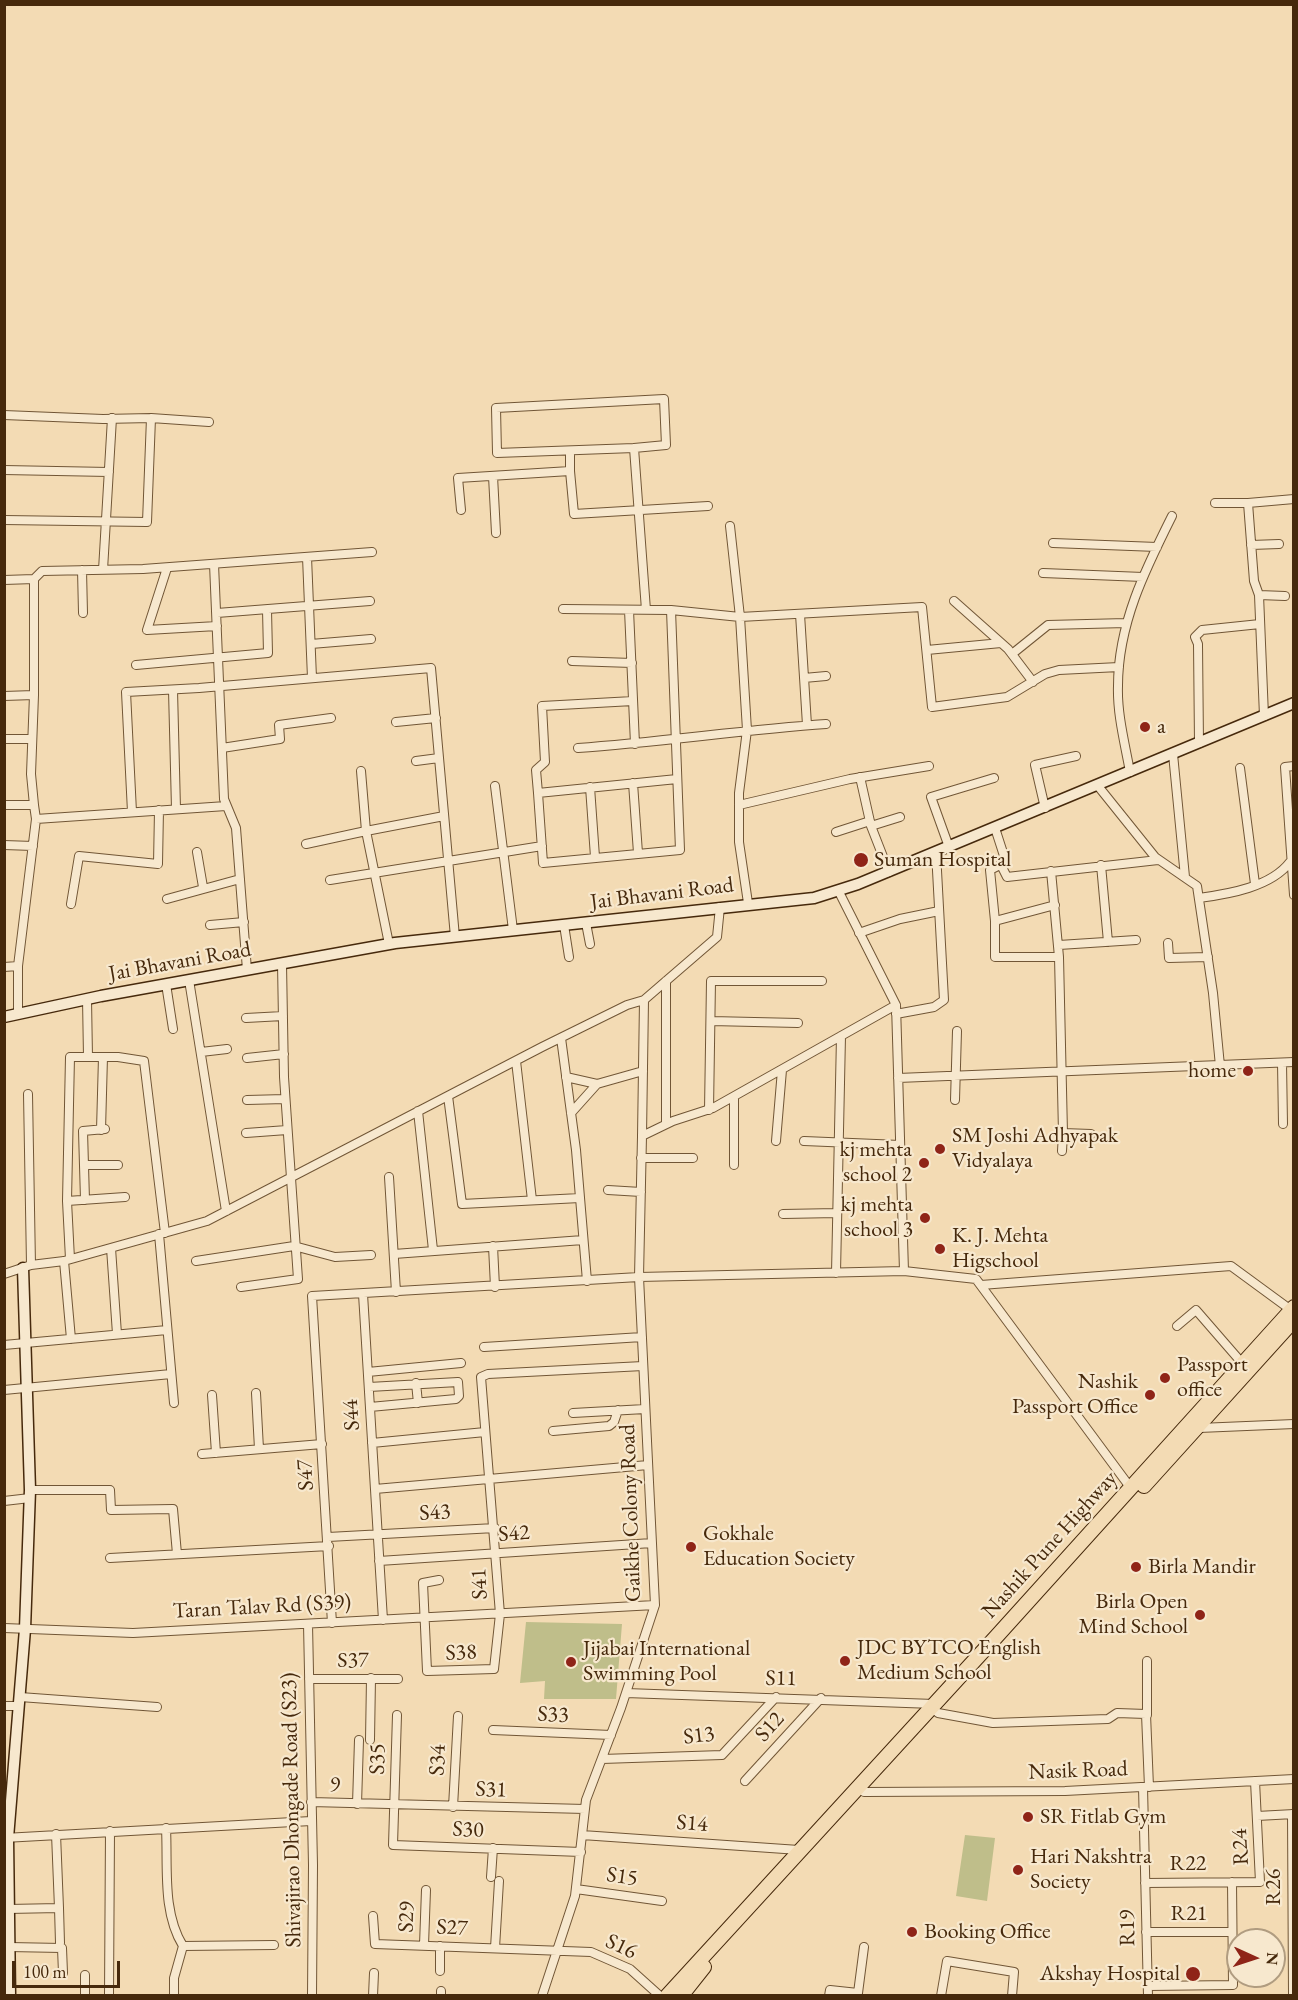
<!DOCTYPE html>
<html>
<head>
<meta charset="utf-8">
<style>
	body { margin:0 }
	#map { position:relative; width:1298px; height:2000px; overflow:hidden; background:#f3dbb4; font-family:"EB Garamond",serif }
	canvas { display:block }
	.frame { position:absolute; inset:0; border:6px solid #46290c; pointer-events:none }
	.north { position:absolute; left:1226px; top:1928px; width:60px; height:60px; box-sizing:border-box; background:#f7e8ce; border:2px solid #b09c80; border-radius:50%; rotate:93deg; font-size:16px; font-weight:700; line-height:24px; text-align:center; color:#46290c }
	.north::after { content:''; display:block; margin:auto; width:21px; height:27px; background:#8f2418; clip-path:polygon(50% 0,100% 100%,50% 72%,0 100%) }
	.scale { position:absolute; left:12px; top:1961px; width:108px; height:27px; box-sizing:border-box; border:3px solid #46290c; border-top:0; padding-left:8px; font-size:18px; line-height:21px; white-space:nowrap; color:#46290c; -webkit-text-stroke:4px #f7e8ce; paint-order:stroke }
</style>
</head>
<body>
<div id="map">
<canvas width="1298" height="2000"></canvas>
<div class="frame"></div>
<div class="north">N</div>
<div class="scale">100 m</div>
</div>
<script>
const g = document.querySelector('canvas').getContext('2d');
g.lineJoin = 'round';
function fill(path, color) { g.fillStyle = color; g.fill(path, 'evenodd'); }
function stroke(path, color, width, dash) { g.strokeStyle = color; g.lineWidth = width; g.lineCap = dash ? 'butt' : 'round'; g.setLineDash(dash || []); g.stroke(path); }
function drawText(font, color, halo, rows, align = 'center') {
  g.font = font + ' "EB Garamond",serif'; g.lineWidth = 4.5; g.setLineDash([]); g.textBaseline = 'middle'; g.strokeStyle = halo; g.fillStyle = color; for (const [text, x, y, turn = 0] of rows) {
    g.save(); g.translate(x, y); g.rotate((+turn || 0) * Math.PI / 180); g.textAlign = isNaN(turn) ? turn : align; if (halo) g.strokeText(text, 0, 0); g.fillText(text, 0, 0); g.restore();
  }
}
const green = new Path2D(`
	M 526,1622 L 622,1624 L 616,1699 L 544,1699 L 545,1681 L 520,1683 Z
	M 965,1835 L 995,1838 L 987,1901 L 956,1896 Z`);
const street = new Path2D(`
	M 4,415 L 103,419 L 151,418 L 147,522 L 4,520
	M 151,418 L 209,422
	M 634,448 L 666,445 L 664,399 L 496,408 L 497,453 L 634,448 L 646,610
	M 570,451 L 570,471
	M 4,470 L 109,472
	M 493,476 L 496,533
	M 1215,503 L 1248,503 L 1254,581 L 1259,595 L 1264,716
	M 1248,503 L 1294,499
	M 461,510 L 458,478 L 570,471 L 574,514 L 708,506
	M 730,526 L 740,617 L 747,730 L 739,793 L 739,842 L 748,903
	M 1053,543 L 1157,547
	M 1251,545 L 1279,544
	M 307,557 L 312,678
	M 214,564 L 224,799 L 236,828 L 247,970
	M 167,568 L 147,630 L 217,626
	M 82,570 L 83,613
	M 103,570 L 112,418
	M 1043,573 L 1143,577
	M 4,580 L 34,579
	M 1259,595 L 1285,596
	M 954,601 L 1008,649 L 1033,682
	M 563,609 L 671,610 L 740,617 L 922,607 L 932,707 L 1007,697 L 1045,674 L 1059,670 L 1119,667
	M 629,610 L 635,744
	M 671,610 L 680,850 L 543,863 L 538,793 L 677,779
	M 217,613 L 370,601
	M 800,614 L 807,725
	M 311,644 L 371,639
	M 927,650 L 1001,643
	M 1012,654 L 1048,625 L 1126,623
	M 572,661 L 632,663
	M 136,665 L 268,653 L 267,610
	M 804,678 L 826,676
	M 173,690 L 176,809
	M 4,696 L 34,695
	M 396,722 L 436,718
	M 4,739 L 31,739
	M 1199,743 L 1198,644 L 1195,637 L 1202,630 L 1260,624
	M 222,748 L 280,739 L 279,725 L 331,718
	M 578,748 C 661,742 743,730 826,724
	M 1173,754 L 1185,877
	M 416,761 L 439,758
	M 1294,766 L 1285,767 L 1294,895
	M 1240,768 L 1255,884
	M 1130,772 C 1125,744 1117,714 1118,686 C 1118,624 1145,570 1172,516
	M 860,777 L 871,826 L 889,872
	M 633,783 L 638,853
	M 495,786 L 513,930
	M 1098,786 L 1155,857 L 1197,886 L 1213,993 L 1220,1066
	M 590,787 L 595,857
	M 538,793 L 536,770 L 545,762 L 542,706 L 633,701
	M 4,805 L 34,805 L 36,819 L 18,966 L 18,1014
	M 34,805 L 31,774 L 34,695 L 34,579 L 42,571 L 143,569 L 372,552
	M 739,805 L 850,779 L 929,766
	M 1045,808 L 1035,765 L 1076,756
	M 132,812 L 126,692 L 199,688 L 431,668 L 455,937
	M 36,819 L 226,806
	M 871,826 L 900,817
	M 836,832 L 870,821
	M 306,844 L 366,831 L 361,771
	M 4,845 L 33,846
	M 949,847 L 931,797 L 994,778
	M 197,852 L 203,887
	M 1001,865 L 1007,877 L 1158,860
	M 1101,865 L 1108,942
	M 1051,871 L 1059,957 L 1063,1133 L 1091,1134
	M 330,880 L 542,846
	M 838,890 L 896,1005 L 904,1271 L 976,1279 L 1130,1487
	M 1199,898 C 1229,894 1271,887 1290,862
	M 167,899 L 240,879
	M 71,904 L 79,856 L 158,864 L 159,810
	M 1055,905 L 995,921 L 995,957 L 1059,957
	M 995,921 L 990,870 L 1006,862 L 995,828
	M 586,923 L 590,944
	M 210,925 L 244,922
	M 564,925 L 569,957
	M 859,933 L 900,919 L 939,911
	M 1168,943 L 1169,958 L 1208,957
	M 389,944 L 366,831 L 444,816
	M 1059,945 L 1136,940
	M 4,967 L 18,966
	M 189,980 L 226,1211
	M 166,984 L 173,1029
	M 87,999 L 88,1057
	M 896,1005 L 713,1108 L 673,1121 L 642,1136 L 639,1277 L 904,1271
	M 896,1014 L 934,1007 L 944,1000 L 936,852
	M 246,1018 L 283,1016
	M 711,1021 L 798,1023
	M 561,1038 L 576,1150 L 587,1281
	M 201,1052 L 227,1049
	M 247,1058 L 284,1054
	M 516,1061 L 532,1200
	M 1282,1063 L 1283,1124
	M 566,1077 L 597,1084
	M 898,1078 L 1294,1062
	M 28,1094 L 31,1265
	M 448,1096 L 462,1204 L 580,1198
	M 247,1100 L 285,1099
	M 955,1100 L 957,1031
	M 709,1110 L 711,981 L 822,981
	M 418,1111 L 433,1250
	M 571,1113 L 597,1084 L 643,1071
	M 666,1124 L 666,981
	M 101,1130 L 103,1057
	M 246,1133 L 287,1130
	M 642,1136 L 644,1000
	M 776,1141 L 782,1070
	M 804,1141 L 900,1145
	M 1062,1151 L 1063,1133
	M 641,1158 L 693,1158
	M 84,1165 L 118,1165
	M 734,1165 L 734,1097
	M 389,1177 L 396,1292
	M 608,1190 L 641,1192
	M 85,1200 L 83,1131 L 105,1129
	M 67,1201 L 70,1057 L 118,1057 L 144,1061 L 165,1233
	M 783,1214 L 837,1213
	M 159,1234 L 174,1403
	M 493,1246 L 495,1287
	M 111,1248 L 117,1334
	M 394,1254 L 583,1240
	M 70,1259 L 67,1201 L 125,1197
	M 64,1261 L 71,1339
	M 196,1261 L 294,1246 L 335,1257 L 371,1255
	M 836,1273 L 841,1036
	M 4,1274 L 31,1265 L 64,1261 L 207,1221 L 542,1047 L 627,1005 L 644,1000 L 717,937 L 720,907
	M 981,1285 L 1231,1266 L 1291,1310
	M 241,1287 L 298,1279 L 284,1077 L 282,964
	M 363,1294 L 383,1620
	M 1177,1326 L 1196,1310 L 1242,1363
	M 4,1345 L 167,1330
	M 484,1347 L 642,1337
	M 368,1372 L 461,1363
	M 416,1383 L 418,1403
	M 369,1387 L 458,1382 L 459,1396 L 456,1399 L 370,1407
	M 4,1390 L 171,1374
	M 256,1393 L 259,1449
	M 212,1395 L 216,1453
	M 573,1413 L 645,1409
	M 1199,1428 L 1294,1424
	M 553,1431 L 609,1426 L 614,1422 L 618,1410
	M 372,1443 L 485,1432
	M 202,1454 L 322,1444
	M 375,1489 L 648,1465
	M 30,1490 L 110,1490 L 111,1510 L 173,1509 L 177,1554
	M 4,1501 L 30,1498
	M 328,1537 L 495,1528
	M 110,1558 L 329,1546
	M 379,1561 L 652,1543
	M 439,1580 L 423,1583 L 427,1671 L 494,1669 L 500,1614 L 481,1377 L 488,1374 L 643,1366
	M 332,1623 L 312,1296 L 639,1277 L 655,1605 L 621,1708 L 586,1800 L 575,1896 L 542,1996
	M 308,1624 L 313,1865 L 312,1996
	M 4,1628 L 133,1633 L 655,1605
	M 1147,1661 L 1147,1715
	M 309,1679 L 398,1679
	M 626,1693 L 934,1704
	M 20,1697 L 157,1707
	M 4,1706 L 19,1706
	M 931,1707 L 938,1713 L 993,1723 L 1108,1719 L 1117,1713 L 1146,1714 L 1149,1787
	M 397,1715 L 393,1845 L 581,1852
	M 493,1730 L 611,1735
	M 370,1740 L 371,1678
	M 602,1759 L 722,1755 L 776,1697
	M 745,1781 L 821,1698
	M 1143,1787 L 1148,1996
	M 864,1792 L 1065,1791 L 1294,1779
	M 311,1802 L 585,1809
	M 357,1804 L 359,1740
	M 453,1807 L 458,1716
	M 1292,1814 L 1293,1996
	M 1257,1816 L 1294,1814
	M 166,1828 C 168,1867 162,1912 183,1946 L 174,1978 L 174,1996
	M 582,1835 L 799,1850
	M 4,1838 L 311,1821
	M 491,1877 L 493,1848
	M 1145,1883 L 1260,1882 L 1255,1781
	M 576,1889 L 662,1901
	M 59,1908 L 60,1943
	M 8,1909 L 59,1908 L 56,1834
	M 373,1916 L 375,1944 L 591,1952 L 630,1969 L 660,1996
	M 1146,1932 L 1232,1932
	M 424,1945 L 426,1890
	M 183,1946 L 274,1945
	M 9,1947 L 62,1948 L 63,1973
	M 495,1948 L 499,1881
	M 440,1971 L 440,1946
	M 1148,1986 L 1233,1985 L 1232,1882
	M 85,1996 L 85,1975
	M 109,1996 L 110,1831
	M 373,1996 L 374,1973
	M 441,1996 L 441,1991
	M 829,1996 L 830,1990 L 858,1993 L 864,1947
	M 941,1996 L 947,1961 L 1014,1972 L 1012,1996`);
const secondary = new Path2D(`
	M 4,1017 L 101,996 L 395,943 L 814,898 L 858,884 L 1294,703
	M 10,1996 L 8,1838 L 25,1629 L 30,1490 L 23,1268`);
const highway = new Path2D(`
	M 1144,1486 L 1294,1320
	M 667,1996 L 996,1637 L 1294,1307
	M 681,1996 L 704,1967`);
const markers = [
	[1145,727,6,"#8f2418"],
	[861,860,8,"#8f2418"],
	[1248,1071,6,"#8f2418"],
	[940,1149,6,"#8f2418"],
	[924,1163,6,"#8f2418"],
	[925,1218,6,"#8f2418"],
	[940,1249,6,"#8f2418"],
	[1165,1378,6,"#8f2418"],
	[1150,1395,6,"#8f2418"],
	[691,1547,6,"#8f2418"],
	[1136,1567,6,"#8f2418"],
	[1200,1615,6,"#8f2418"],
	[845,1661,6,"#8f2418"],
	[571,1662,6,"#8f2418"],
	[1028,1817,6,"#8f2418"],
	[1018,1870,6,"#8f2418"],
	[912,1932,6,"#8f2418"],
	[1193,1974,8,"#8f2418"]
];
const poiNames = [
	["a",1157,727],
	["Suman Hospital",874,860],
	["home",1236,1071,"right"],
	["SM Joshi Adhyapak",952,1136],
	["Vidyalaya",952,1161],
	["kj mehta",912,1150,"right"],
	["school 2",912,1175,"right"],
	["kj mehta",913,1205,"right"],
	["school 3",913,1230,"right"],
	["K. J. Mehta",952,1236],
	["Higschool",952,1261],
	["Passport",1177,1365],
	["office",1177,1390],
	["Nashik",1138,1382,"right"],
	["Passport Office",1138,1407,"right"],
	["Gokhale",703,1534],
	["Education Society",703,1559],
	["Birla Mandir",1148,1567],
	["Birla Open",1188,1602,"right"],
	["Mind School",1188,1627,"right"],
	["JDC BYTCO English",857,1648],
	["Medium School",857,1673],
	["Jijabai International",583,1649],
	["Swimming Pool",583,1674],
	["SR Fitlab Gym",1040,1817],
	["Hari Nakshtra",1030,1857],
	["Society",1030,1882],
	["Booking Office",924,1932],
	["Akshay Hospital",1180,1974,"right"]
];
const streetNames = [
	["Jai Bhavani Road",662,894,-7],
	["Jai Bhavani Road",180,962,-10],
	["S44",352,1415,-94],
	["S47",306,1475,-94],
	["S43",435,1513,-4],
	["Gaikhe Colony Road",631,1513,-92],
	["S42",514,1534,-4],
	["Nashik Pune Highway",1050,1545,-48],
	["S41",480,1584,-93],
	["Taran Talav Rd (S39)",262,1607,-3],
	["S38",461,1653,-3],
	["S37",353,1661],
	["S11",781,1679,1],
	["S33",553,1715,2],
	["S12",770,1727,-48],
	["S13",699,1736,-7],
	["S35",378,1759,-89],
	["S34",438,1760,-87],
	["Nasik Road",1078,1771,-2],
	["9",335,1785,2],
	["S31",491,1790,2],
	["Shivajirao Dhongade Road (S23)",292,1810,-91],
	["S14",692,1824,4],
	["S30",468,1830,2],
	["R24",1241,1847,-93],
	["R22",1188,1864],
	["S15",622,1877,8],
	["R26",1274,1887,-90],
	["R21",1189,1914],
	["S29",407,1917,-88],
	["S27",452,1928,2],
	["R19",1128,1928,-91],
	["S16",621,1947,25]
];
fill(green, '#bfbe8a');
stroke(street, '#715636', 10);
stroke(secondary, '#46290c', 13);
stroke(highway, '#46290c', 16);
stroke(street, '#f7e8ce', 8);
stroke(secondary, '#f7e8ce', 10);
stroke(highway, '#f3dbb4', 14);
for (const [x, y, r, color] of markers) { const dot = new Path2D(); dot.arc(x, y, r, 0, 2 * Math.PI); g.fillStyle = color; g.fill(dot); stroke(dot, '#f7e8ce', 2); }
drawText('22px', '#46290c', '#f7e8ce', poiNames, 'left');
drawText('22px', '#46290c', '#f7e8ce', streetNames);
</script>
</body>
</html>
